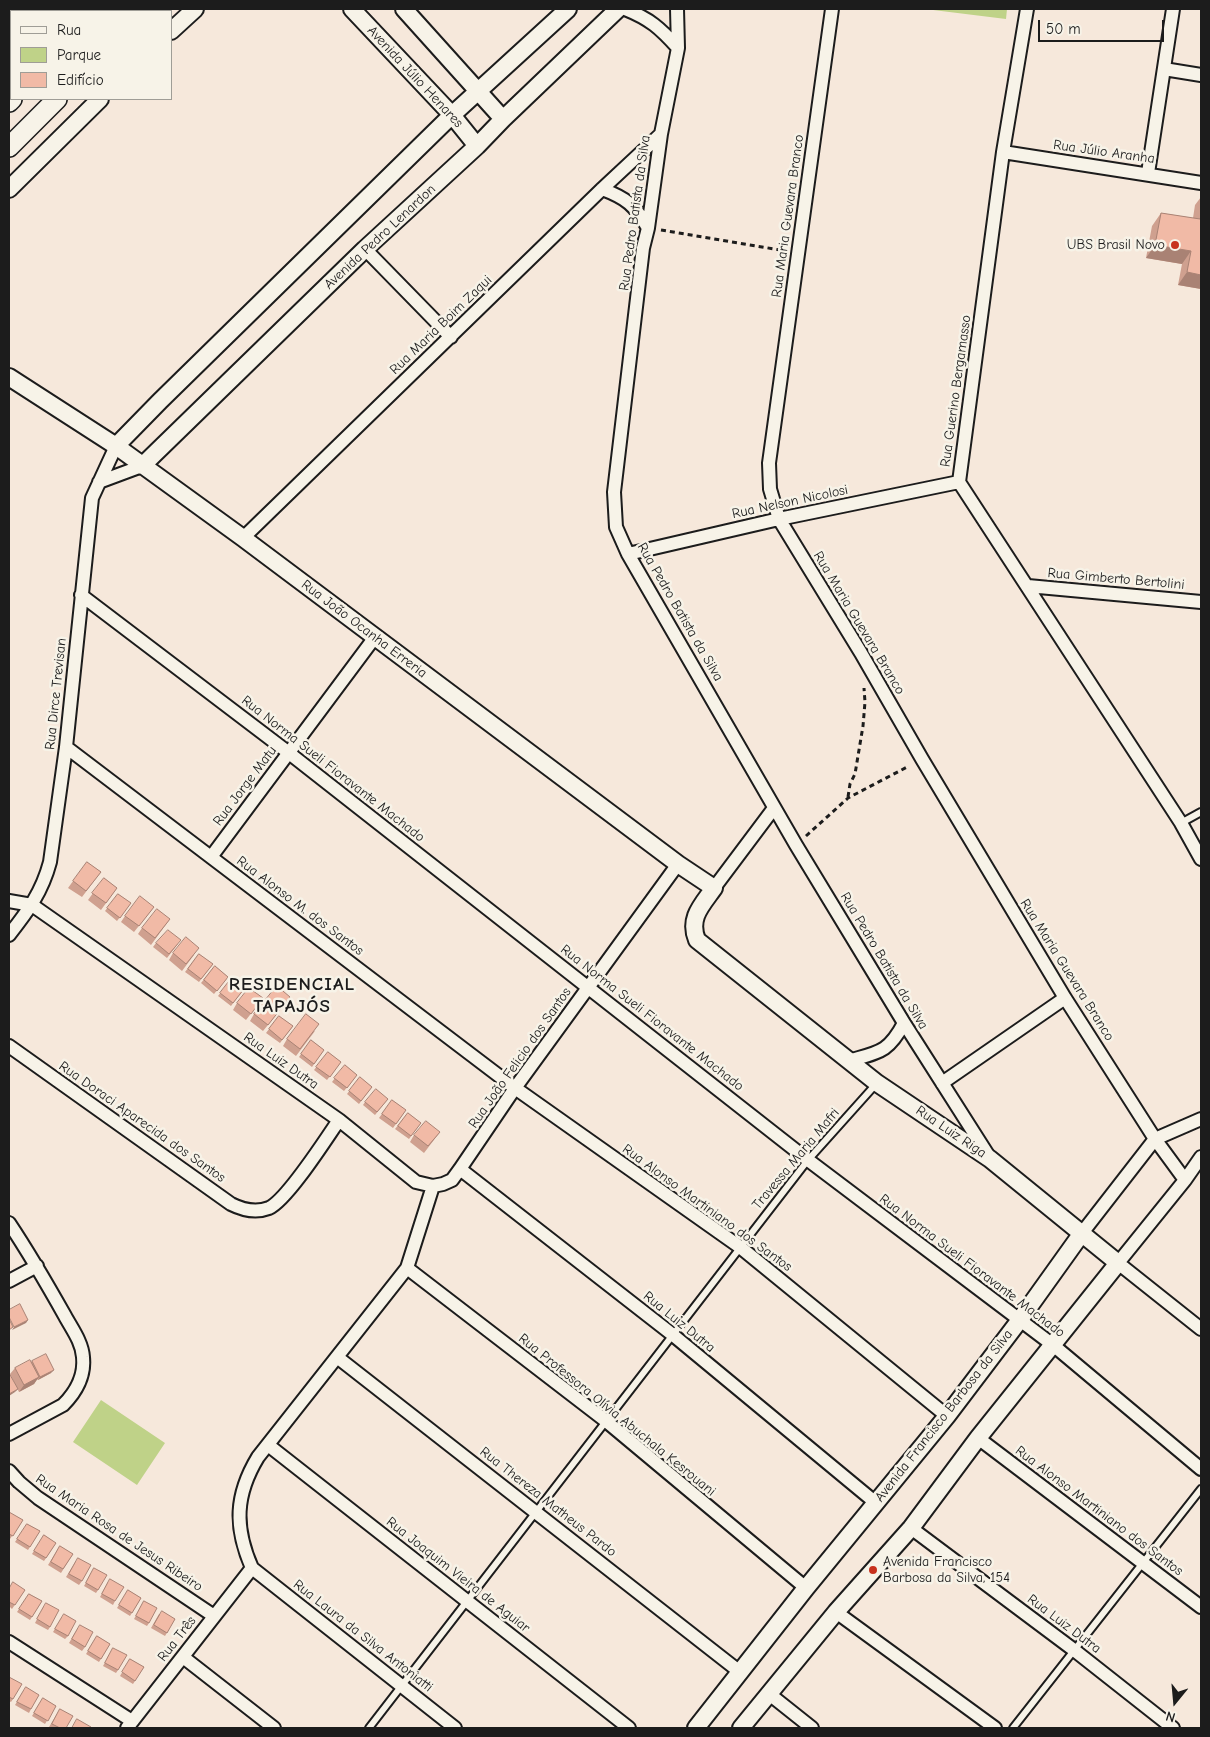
<!DOCTYPE html>
<html>
<head>
<meta charset="utf-8">
<style>
	body { margin:0 }
	#map { position:relative; width:1210px; height:1737px; overflow:hidden; background:#f6e8db; font-family:"Comic Neue",sans-serif }
	canvas { display:block }
	.frame { position:absolute; inset:0; border:10px solid #1c1c1c; pointer-events:none }
	.legend { position:absolute; left:10px; top:10px; width:162px; height:90px; box-sizing:border-box; background:#f7f3e8; border:1px solid #9f9d96; margin:0; padding:6px 9px; list-style:none; font-size:15px; color:#1c1c1c }
	.legend li { display:flex; align-items:center; gap:10px; height:25px }
	.legend b { width:25px; border:1px solid #9f9d96 }
	.north { position:absolute; left:1150px; top:1677px; width:50px; height:50px; -webkit-text-stroke:4px #f7f3e8; paint-order:stroke; rotate:197deg; font-size:14px; font-weight:700; line-height:20px; text-align:center; color:#1c1c1c }
	.north::after { content:''; display:block; margin:auto; width:18px; height:22px; background:#1c1c1c; clip-path:polygon(50% 0,100% 100%,50% 72%,0 100%) }
	.scale { position:absolute; left:1038px; top:20px; width:126px; height:22px; box-sizing:border-box; border:2px solid #1c1c1c; border-top:0; padding-left:6px; font-size:15px; line-height:18px; white-space:nowrap; color:#1c1c1c; -webkit-text-stroke:4px #f7f3e8; paint-order:stroke }
</style>
</head>
<body>
<div id="map">
<canvas width="1210" height="1737"></canvas>
<div class="frame"></div>
<ul class="legend">
<li><b style="height:6px;background:#f7f3e8"></b>Rua</li>
<li><b style="height:14px;background:#bfd288"></b>Parque</li>
<li><b style="height:14px;background:#f1baa6"></b>Edifício</li>
</ul>
<div class="north">N</div>
<div class="scale">50 m</div>
</div>
<script>
const g = document.querySelector('canvas').getContext('2d');
g.lineJoin = 'round';
function fill(path, color) { g.fillStyle = color; g.fill(path, 'evenodd'); }
function stroke(path, color, width, dash) { g.strokeStyle = color; g.lineWidth = width; g.lineCap = dash ? 'butt' : 'round'; g.setLineDash(dash || []); g.stroke(path); }
function drawText(font, color, halo, rows, align = 'center') {
  g.font = font + ' "Comic Neue",sans-serif'; g.lineWidth = 5; g.setLineDash([]); g.textBaseline = 'middle'; g.strokeStyle = halo; g.fillStyle = color; for (const [text, x, y, turn = 0] of rows) {
    g.save(); g.translate(x, y); g.rotate((+turn || 0) * Math.PI / 180); g.textAlign = isNaN(turn) ? turn : align; if (halo) g.strokeText(text, 0, 0); g.fillText(text, 0, 0); g.restore();
  }
}
const green = new Path2D(`
	M 925,9 L 1007,9 L 1006,19 Z
	M 101,1400 L 165,1443 L 137,1485 L 73,1442 Z`);
const path = new Path2D(`
	M 661,230 L 786,251
	M 848,797 L 850,784 L 855,774 L 863,726 L 865,702 L 864,688
	M 806,836 L 848,798 L 909,766`);
const service = new Path2D(`
	M 1181,823 L 1201,812
	M 369,1728 L 808,1160 L 877,1083
	M 1013,1728 L 1201,1489`);
const minor = new Path2D(`
	M 625,9 C 650,19 660,28 678,48
	M 677,9 L 678,48 L 661,134 L 648,228 L 643,248 L 614,492 L 616,527 L 628,554 L 796,845 L 904,1023 L 988,1155
	M 832,9 L 769,463 L 770,489 L 779,519 L 861,653 L 922,759 L 1065,998 L 1155,1139 L 1185,1180
	M 1027,9 L 1003,152 L 959,482 L 1181,823 L 1201,859
	M 1164,69 L 1201,75
	M 1003,152 L 1201,183
	M 1148,173 L 1173,9
	M 602,189 C 626,198 635,205 648,228
	M 365,249 L 451,337
	M 99,482 L 142,466
	M 243,538 L 602,189 L 661,134
	M 628,554 L 779,519 L 959,482
	M 1028,586 L 1201,602
	M 81,595 L 289,753 L 808,1160 L 1053,1345 L 1201,1469
	M 66,747 L 515,1088 L 740,1247 L 947,1416
	M 211,857 L 375,637
	M 714,888 L 774,808
	M 9,901 L 32,905 L 339,1120 L 416,1182 L 433,1186 L 443,1184 L 452,1180 L 460,1169 L 515,1088 L 678,864
	M 9,935 C 28,911 42,892 50,862 L 66,747 L 92,498 L 116,446
	M 9,1046 L 231,1204 C 243,1210 256,1213 269,1208 C 287,1200 326,1139 339,1120
	M 848,1061 C 879,1052 888,1053 904,1023
	M 942,1083 L 1065,998
	M 1201,1157 L 1185,1180 L 1118,1263 L 1201,1329
	M 460,1169 L 673,1335 L 876,1503
	M 433,1186 L 407,1268 L 258,1457 C 235,1495 234,1527 252,1568 L 455,1728
	M 9,1223 C 29,1253 47,1284 65,1316 C 72,1329 82,1342 83,1357 C 85,1376 76,1392 63,1405 L 9,1434
	M 1082,1233 L 1155,1139 L 1201,1119
	M 407,1268 L 606,1421 L 806,1588
	M 9,1281 L 37,1266
	M 337,1357 L 740,1672
	M 978,1438 L 1201,1607
	M 268,1445 L 629,1728
	M 9,1471 L 19,1482 L 38,1498 L 214,1616
	M 911,1528 L 1074,1650 L 1173,1728
	M 836,1612 L 995,1728
	M 9,1642 L 132,1721
	M 183,1657 L 274,1728
	M 768,1693 L 812,1728
	M 127,1728 L 252,1568`);
const tertiary = new Path2D(`
	M 352,9 L 452,115 L 477,146
	M 404,9 L 503,119
	M 171,31 L 195,9
	M 9,189 L 100,99
	M 9,377 L 116,446 L 243,538 L 678,864 L 714,888 C 702,905 688,918 697,940 L 877,1083 L 990,1159 L 1118,1263 L 978,1438 L 911,1528 L 836,1612 L 741,1728
	M 116,446 L 160,401 L 452,115 L 568,9
	M 142,466 L 365,249 L 477,146 L 503,119 L 618,9
	M 696,1728 L 806,1588 L 947,1416 L 1019,1321 L 1082,1233`);
const secondary = new Path2D(`
	M 99,11 L 102,9
	M 146,11 L 148,9
	M 9,102 L 12,99
	M 9,147 L 57,99`);
const wall = new Path2D(`
	M 1201,197 L 1201,289 L 1178,285 L 1182,264 L 1146,258 L 1152,226 L 1161,213 L 1193,218 L 1195,205 Z
	M 87,862 L 101,872 L 82,897 L 68,888 Z
	M 104,878 L 117,888 L 101,910 L 88,900 Z
	M 118,894 L 131,903 L 117,921 L 105,911 Z
	M 154,907 L 134,932 L 121,922 L 125,916 Z
	M 170,919 L 151,945 L 138,934 L 142,928 Z
	M 156,943 L 178,944 L 167,958 L 153,947 Z
	M 173,953 L 194,955 L 182,971 L 169,960 Z
	M 199,954 L 213,964 L 199,982 L 185,972 Z
	M 215,966 L 228,977 L 214,994 L 201,983 Z
	M 231,979 L 244,989 L 231,1006 L 218,996 Z
	M 263,998 L 246,1020 L 233,1010 L 237,1003 Z
	M 286,1003 L 263,1031 L 250,1021 L 254,1014 Z
	M 279,1016 L 293,1026 L 280,1043 L 266,1033 Z
	M 315,1031 L 296,1056 L 283,1046 L 287,1039 Z
	M 311,1040 L 324,1050 L 312,1067 L 299,1057 Z
	M 328,1052 L 341,1062 L 327,1080 L 314,1070 Z
	M 345,1065 L 357,1075 L 344,1091 L 332,1082 Z
	M 360,1077 L 372,1087 L 359,1104 L 347,1094 Z
	M 388,1099 L 375,1115 L 363,1105 L 365,1102 Z
	M 392,1100 L 406,1110 L 393,1128 L 379,1118 Z
	M 408,1113 L 421,1123 L 409,1139 L 395,1129 Z
	M 440,1132 L 424,1153 L 410,1142 L 414,1135 Z
	M 32,1361 L 51,1373 L 38,1380 L 37,1379 L 34,1384 L 19,1392 L 10,1374 L 15,1368 L 31,1362 Z
	M 9,1513 L 23,1520 L 10,1539 L 9,1538 Z
	M 27,1524 L 40,1531 L 28,1550 L 15,1542 Z
	M 44,1535 L 56,1543 L 44,1561 L 32,1554 Z
	M 60,1546 L 73,1554 L 61,1573 L 48,1565 Z
	M 76,1561 L 82,1581 L 79,1585 L 66,1577 Z
	M 94,1568 L 98,1590 L 96,1593 L 84,1586 Z
	M 108,1582 L 115,1601 L 113,1605 L 100,1597 Z
	M 9,1588 L 25,1590 L 12,1609 L 9,1606 Z
	M 128,1590 L 141,1598 L 130,1616 L 117,1608 Z
	M 29,1594 L 42,1601 L 30,1620 L 17,1612 Z
	M 144,1601 L 149,1623 L 147,1626 L 134,1619 Z
	M 44,1606 L 50,1627 L 48,1630 L 35,1623 Z
	M 159,1614 L 175,1619 L 165,1636 L 151,1628 Z
	M 62,1617 L 68,1636 L 65,1639 L 53,1632 Z
	M 78,1628 L 85,1647 L 82,1651 L 69,1643 Z
	M 97,1636 L 110,1644 L 99,1662 L 86,1654 Z
	M 113,1648 L 118,1670 L 116,1673 L 103,1666 Z
	M 130,1659 L 144,1667 L 133,1684 L 120,1676 Z
	M 9,1678 L 13,1699 L 11,1702 L 9,1701 Z
	M 24,1690 L 31,1709 L 29,1713 L 15,1705 Z
	M 43,1698 L 56,1706 L 45,1724 L 32,1716 Z
	M 60,1709 L 66,1728 L 51,1728 L 49,1727 Z`);
const shadedWall = new Path2D(`
	M 1155,245 L 1191,251 L 1182,264 L 1146,258 Z
	M 1187,272 L 1201,275 L 1201,289 L 1178,285 Z
	M 28,1320 L 26,1323 L 12,1330 L 14,1327 Z
	M 54,1370 L 51,1373 L 38,1380 L 40,1377 Z
	M 39,1377 L 34,1384 L 19,1392 L 24,1385 Z
	M 18,1389 L 15,1392 L 9,1396 L 9,1394 Z`);
const building = new Path2D(`
	M 1201,210 L 1201,275 L 1187,272 L 1191,251 L 1155,245 L 1161,213 L 1200,219 Z
	M 87,862 L 101,872 L 86,891 L 73,881 Z
	M 104,878 L 117,888 L 106,903 L 92,893 Z
	M 118,894 L 131,903 L 120,918 L 107,908 Z
	M 140,896 L 154,907 L 139,926 L 125,916 Z
	M 157,909 L 170,919 L 155,938 L 142,928 Z
	M 168,930 L 181,940 L 169,954 L 156,943 Z
	M 186,937 L 199,948 L 186,964 L 173,953 Z
	M 199,954 L 213,964 L 201,979 L 188,969 Z
	M 215,966 L 228,977 L 217,991 L 204,980 Z
	M 231,979 L 244,989 L 233,1003 L 220,993 Z
	M 277,986 L 290,997 L 268,1025 L 254,1014 Z
	M 249,988 L 263,998 L 251,1014 L 237,1003 Z
	M 306,1014 L 319,1024 L 300,1049 L 287,1039 Z
	M 279,1016 L 293,1026 L 282,1040 L 269,1029 Z
	M 311,1040 L 324,1050 L 314,1064 L 301,1054 Z
	M 328,1052 L 341,1062 L 330,1077 L 316,1067 Z
	M 345,1065 L 357,1075 L 347,1088 L 334,1078 Z
	M 360,1077 L 372,1087 L 361,1101 L 349,1091 Z
	M 376,1089 L 388,1099 L 377,1112 L 365,1102 Z
	M 392,1100 L 406,1110 L 396,1124 L 382,1114 Z
	M 408,1113 L 421,1123 L 411,1136 L 398,1126 Z
	M 426,1121 L 440,1132 L 428,1146 L 414,1135 Z
	M 20,1304 L 28,1320 L 14,1327 L 9,1317 L 9,1310 Z
	M 9,1319 L 13,1327 L 9,1330 Z
	M 46,1354 L 54,1370 L 40,1377 L 32,1361 Z
	M 30,1360 L 39,1377 L 24,1385 L 15,1368 Z
	M 9,1373 L 18,1389 L 9,1394 Z
	M 9,1512 L 23,1520 L 13,1536 L 9,1534 Z
	M 27,1524 L 40,1531 L 30,1547 L 17,1539 Z
	M 44,1535 L 56,1543 L 46,1558 L 34,1551 Z
	M 60,1546 L 73,1554 L 63,1569 L 51,1562 Z
	M 78,1558 L 91,1565 L 82,1581 L 69,1574 Z
	M 94,1568 L 107,1575 L 98,1590 L 86,1583 Z
	M 110,1579 L 124,1587 L 115,1601 L 102,1594 Z
	M 13,1582 L 25,1590 L 15,1605 L 9,1602 L 9,1589 Z
	M 128,1590 L 141,1598 L 132,1613 L 119,1605 Z
	M 29,1594 L 42,1601 L 32,1617 L 19,1609 Z
	M 144,1601 L 157,1608 L 149,1623 L 136,1616 Z
	M 46,1603 L 59,1610 L 50,1627 L 37,1619 Z
	M 162,1611 L 175,1619 L 167,1633 L 154,1625 Z
	M 64,1614 L 76,1621 L 68,1636 L 55,1629 Z
	M 80,1625 L 93,1632 L 85,1647 L 72,1639 Z
	M 97,1636 L 110,1644 L 101,1659 L 88,1651 Z
	M 113,1648 L 127,1655 L 118,1670 L 105,1663 Z
	M 130,1659 L 144,1667 L 135,1681 L 122,1672 Z
	M 9,1677 L 22,1684 L 13,1699 L 9,1697 Z
	M 26,1687 L 39,1695 L 31,1709 L 17,1702 Z
	M 43,1698 L 56,1706 L 48,1721 L 34,1713 Z
	M 60,1709 L 73,1716 L 66,1728 L 60,1728 L 52,1724 Z
	M 77,1719 L 91,1727 L 90,1728 L 72,1728 Z`);
const markers = [
	[1175,245,5,"#c8321e"],
	[873,1570,5,"#c8321e"]
];
const streetNames = [
	["Avenida Júlio Henares",415,77,47],
	["Rua Júlio Aranha",1104,152,8],
	["Rua Pedro Batista da Silva",635,213,-82],
	["Rua Maria Guevara Branco",788,216,-82],
	["Avenida Pedro Lenardon",380,237,-43],
	["Rua Maria Boim Zaqui",441,325,-44],
	["Rua Guerino Bergamasso",956,391,-82],
	["Rua Nelson Nicolosi",790,502,-12],
	["Rua Gimberto Bertolini",1116,579,5],
	["Rua Pedro Batista da Silva",680,612,60],
	["Rua Maria Guevara Branco",859,623,59],
	["Rua João Ocanha Erreria",364,629,37],
	["Rua Dirce Trevisan",56,694,-84],
	["Rua Norma Sueli Fioravante Machado",333,769,38],
	["Rua Jorge Matu",245,786,-53],
	["Rua Alonso M. dos Santos",300,906,37],
	["Rua Pedro Batista da Silva",884,961,59],
	["Rua Maria Guevara Branco",1067,970,58],
	["Rua Norma Sueli Fioravante Machado",652,1018,38],
	["Rua João Felicio dos Santos",520,1058,-55],
	["Rua Luiz Dutra",281,1061,35],
	["Rua Doraci Aparecida dos Santos",142,1122,35],
	["Rua Luiz Riga",951,1132,34],
	["Travessa Maria Mafri",796,1159,-50],
	["Rua Alonso Martiniano dos Santos",707,1208,36],
	["Rua Norma Sueli Fioravante Machado",972,1266,37],
	["Rua Luiz Dutra",679,1322,39],
	["Rua Professora Olívia Abuchala Kesrouani",617,1415,39],
	["Avenida Francisco Barbosa da Silva",944,1416,-52],
	["Rua Thereza Matheus Pardo",548,1502,38],
	["Rua Alonso Martiniano dos Santos",1099,1511,37],
	["Rua Maria Rosa de Jesus Ribeiro",119,1533,34],
	["Rua Joaquim Vieira de Aguiar",458,1575,38],
	["Rua Luiz Dutra",1064,1624,37],
	["Rua Laura da Silva Antoniatti",363,1636,38],
	["Rua Três",177,1639,-52]
];
const poiNames = [
	["UBS Brasil Novo",1165,245],
	["Avenida Francisco",883,1562,"left"],
	["Barbosa da Silva, 154",883,1578,"left"]
];
const districtNames = [
	["RESIDENCIAL",292,985],
	["TAPAJÓS",292,1007]
];
fill(green, '#bfd288');
stroke(service, '#1c1c1c', 10);
stroke(minor, '#1c1c1c', 16);
stroke(tertiary, '#1c1c1c', 20);
stroke(secondary, '#1c1c1c', 22);
stroke(path, '#1c1c1c', 3, [5, 4]);
stroke(service, '#f7f3e8', 6);
stroke(minor, '#f7f3e8', 12);
stroke(tertiary, '#f7f3e8', 16);
stroke(secondary, '#f7f3e8', 19);
fill(wall, '#cfa08f');
fill(shadedWall, '#a98274');
fill(building, '#f1baa6');
stroke(building, '#a98274', 1);
for (const [x, y, r, color] of markers) { const dot = new Path2D(); dot.arc(x, y, r, 0, 2 * Math.PI); g.fillStyle = color; g.fill(dot); stroke(dot, '#f7f3e8', 2); }
drawText('14px', '#1c1c1c', '#f7f3e8', streetNames);
drawText('14px', '#1c1c1c', '#f7f3e8', poiNames, 'right');
g.letterSpacing = '1px';
drawText('bold 19px', '#1c1c1c', '#f7f3e8', districtNames);
g.letterSpacing = '0px';
</script>
</body>
</html>
